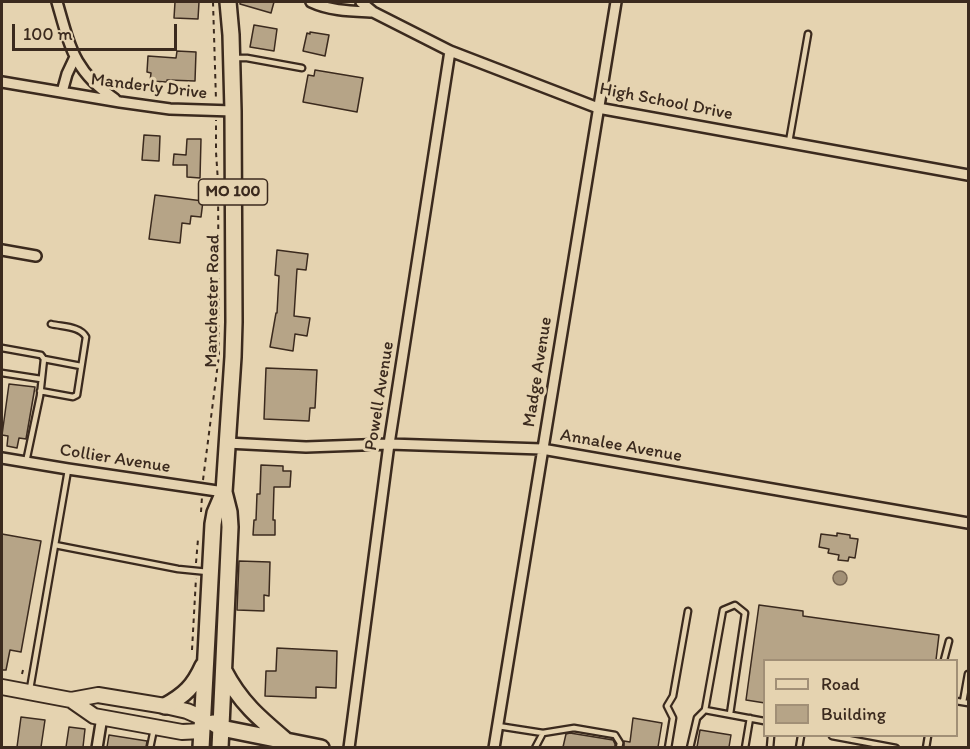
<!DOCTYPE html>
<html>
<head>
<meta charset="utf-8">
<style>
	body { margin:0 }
	#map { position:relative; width:970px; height:749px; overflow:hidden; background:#e5d3b0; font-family:Itim,sans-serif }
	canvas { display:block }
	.frame { position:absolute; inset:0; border:3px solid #3b2a1e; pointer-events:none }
	.legend { position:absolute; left:763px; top:659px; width:195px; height:78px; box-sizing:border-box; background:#e5d3b0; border:2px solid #a18f76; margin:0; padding:8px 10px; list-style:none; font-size:18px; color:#3b2a1e }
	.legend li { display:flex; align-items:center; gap:12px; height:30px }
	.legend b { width:30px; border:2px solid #a18f76 }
	.scale { position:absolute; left:12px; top:24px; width:165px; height:27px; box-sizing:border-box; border:3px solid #3b2a1e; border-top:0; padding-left:8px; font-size:18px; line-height:21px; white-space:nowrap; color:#3b2a1e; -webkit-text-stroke:4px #e5d3b0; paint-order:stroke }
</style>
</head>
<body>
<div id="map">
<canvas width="970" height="749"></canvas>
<div class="frame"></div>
<ul class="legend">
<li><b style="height:8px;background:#e5d3b0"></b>Road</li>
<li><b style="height:16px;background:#b6a487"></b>Building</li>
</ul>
<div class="scale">100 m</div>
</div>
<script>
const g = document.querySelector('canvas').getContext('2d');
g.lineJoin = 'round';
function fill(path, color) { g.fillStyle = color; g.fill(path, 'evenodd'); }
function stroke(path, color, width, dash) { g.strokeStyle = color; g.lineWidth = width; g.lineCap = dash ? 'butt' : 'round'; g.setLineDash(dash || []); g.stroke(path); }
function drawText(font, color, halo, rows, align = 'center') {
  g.font = font + ' Itim,sans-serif'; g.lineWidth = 6; g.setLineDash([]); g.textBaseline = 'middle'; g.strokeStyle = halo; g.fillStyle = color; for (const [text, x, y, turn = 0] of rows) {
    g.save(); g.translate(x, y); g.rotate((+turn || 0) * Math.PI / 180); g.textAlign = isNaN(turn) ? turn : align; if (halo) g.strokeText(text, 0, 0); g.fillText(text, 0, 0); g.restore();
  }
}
const water = new Path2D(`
	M833 578a7 7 0 1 1 14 0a7 7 0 1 1-14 0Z`);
const building = new Path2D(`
	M 175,2 L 199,2 L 198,19 L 174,18 Z
	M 240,2 L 274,2 L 271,13 L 240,4 Z
	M 254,25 L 277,29 L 274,51 L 250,47 Z
	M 310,32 L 329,35 L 325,56 L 303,51 L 307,33 L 310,34 Z
	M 177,51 L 196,52 L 195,81 L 167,80 L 167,82 L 150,81 L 151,73 L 147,72 L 148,56 L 176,58 Z
	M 315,70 L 363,78 L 357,112 L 303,102 L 308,75 L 314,76 Z
	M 144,135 L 160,136 L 159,161 L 142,160 Z
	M 187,139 L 201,139 L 200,178 L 187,177 L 187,165 L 173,165 L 174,154 L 186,155 Z
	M 155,195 L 203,201 L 201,217 L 191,216 L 190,224 L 182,223 L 180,243 L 149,239 Z
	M 277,250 L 308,254 L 306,270 L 297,269 L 294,316 L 310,318 L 307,336 L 295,334 L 293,351 L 270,347 L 276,313 L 277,313 L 279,276 L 275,275 Z
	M 266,368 L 317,370 L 315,408 L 310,408 L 309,421 L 264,419 Z
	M 9,384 L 35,387 L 26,439 L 19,438 L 17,448 L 7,446 L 8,436 L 2,435 Z
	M 261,465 L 283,466 L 283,471 L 291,471 L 290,487 L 274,487 L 273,520 L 275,520 L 275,535 L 253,535 L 254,520 L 256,520 L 257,494 L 260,494 Z
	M 837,533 L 850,535 L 850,538 L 858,539 L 855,558 L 849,557 L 848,561 L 838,560 L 839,555 L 828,553 L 829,549 L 819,547 L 821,534 L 837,536 Z
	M 2,534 L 41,541 L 21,652 L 10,650 L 6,670 L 2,670 Z
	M 239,561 L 270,562 L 269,596 L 264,595 L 264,611 L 237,610 Z
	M 759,605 L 803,611 L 803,616 L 939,635 L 936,660 L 765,660 L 765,703 L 746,700 Z
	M 277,648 L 337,651 L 336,688 L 316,687 L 316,698 L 265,696 L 266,671 L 276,671 Z
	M 21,717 L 45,720 L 41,747 L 17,747 Z
	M 633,718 L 662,723 L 658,747 L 624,747 L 624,741 L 630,742 Z
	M 69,727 L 85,729 L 83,747 L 66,747 Z
	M 700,730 L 731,735 L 729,747 L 697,747 Z
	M 570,733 L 613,740 L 615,744 L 615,747 L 563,747 L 566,734 Z
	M 109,735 L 147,741 L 146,747 L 107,747 Z`);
const path = new Path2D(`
	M 213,2 L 216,100
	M 203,480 L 219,355 L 218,182 L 216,152 L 216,120
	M 201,512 L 202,497
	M 196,563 L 198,539
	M 192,650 L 196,578
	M 22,674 L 23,670`);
const service = new Path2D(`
	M 234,58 L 247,58 L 302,68
	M 789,142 L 808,34
	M 2,348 L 41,355 L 44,359 L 40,396 L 26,462
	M 44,359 L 81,366
	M 2,373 L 41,379
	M 40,391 L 73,397 L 77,395 L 86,337 C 80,326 63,327 51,324
	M 55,545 L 178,569 L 208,572
	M 944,660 L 949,641
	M 30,689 L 68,470
	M 956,701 L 968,703
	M 963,702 L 968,674
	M 705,710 L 764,721
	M 498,726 L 543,733 L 574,728 L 615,735 L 620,743 L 619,748
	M 832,736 L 896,748
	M 150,748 L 154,729
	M 535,748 L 543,733
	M 668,748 L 673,718 L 667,706 L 673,696 L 688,611
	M 690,748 L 697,718 L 705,710 L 723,610 L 735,605 L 745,613 L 730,714
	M 745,748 L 750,718
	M 770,748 L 771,736
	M 799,748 L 801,736
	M 926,748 L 928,736`);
const minor = new Path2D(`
	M 57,2 C 70,47 74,72 115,99
	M 311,2 C 330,11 351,11 373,12
	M 361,2 L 373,12 L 450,51 L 598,108 L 968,175
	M 2,82 L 120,102 L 170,109 L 233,111
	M 62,92 L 67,74 L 75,57
	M 2,250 L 36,256
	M 227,443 L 306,447 L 389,444 L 542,449 L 968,523
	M 2,458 L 68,469 L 224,492
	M 97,748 L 102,717
	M 349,748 L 389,444 L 450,51
	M 494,748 L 616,2`);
const secondary = new Path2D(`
	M 2,687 L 71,700 L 98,695 L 165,706 L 187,711 L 203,718
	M 71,700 L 94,716 L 182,732 L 202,731`);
const primary = new Path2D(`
	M 224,671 C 240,702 259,718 285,740
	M 165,706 C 185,695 194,686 203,666
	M 213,723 L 221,728 L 321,748
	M 201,748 L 213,524 L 215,513 L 224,492
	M 220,748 L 230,527 L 229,512 L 224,492 L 233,357 L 234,322 L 233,111 L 231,35 L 228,2`);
const shields = [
	[233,192,69]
];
const shieldNames = [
	["MO 100",233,192]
];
const streetNames = [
	["Manderly Drive",149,87,7],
	["High School Drive",666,102,11],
	["Manchester Road",213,301,-89],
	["Madge Avenue",538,372,-81],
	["Powell Avenue",380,396,-81],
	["Annalee Avenue",621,446,10],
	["Collier Avenue",115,459,9]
];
fill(water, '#a29076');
stroke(water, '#796753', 1.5);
fill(building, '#b6a487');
stroke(building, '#3b2a1e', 1.5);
stroke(service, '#3b2a1e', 9);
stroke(minor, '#3b2a1e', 14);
stroke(secondary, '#3b2a1e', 18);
stroke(primary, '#3b2a1e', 20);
stroke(path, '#3b2a1e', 2, [4.5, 4.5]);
stroke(service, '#e5d3b0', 4.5);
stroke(minor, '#e5d3b0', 9);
stroke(secondary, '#e5d3b0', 14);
stroke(primary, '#e5d3b0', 15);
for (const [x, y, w] of shields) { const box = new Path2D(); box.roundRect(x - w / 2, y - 13, w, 26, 4.5); g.fillStyle = '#e5d3b0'; g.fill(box); stroke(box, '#3b2a1e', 1.5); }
drawText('bold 16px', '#3b2a1e', null, shieldNames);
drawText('18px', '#3b2a1e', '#e5d3b0', streetNames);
</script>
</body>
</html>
